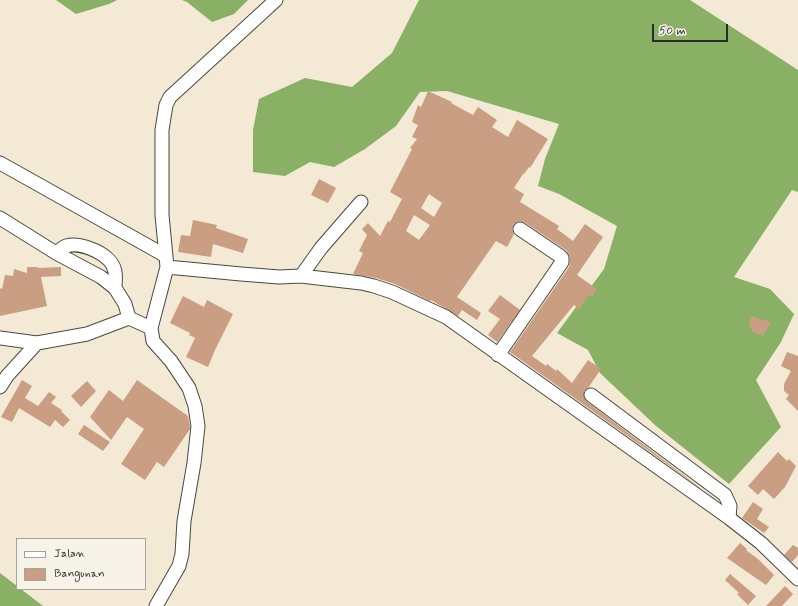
<!DOCTYPE html>
<html>
<head>
<meta charset="utf-8">
<style>
	body { margin:0 }
	#map { position:relative; width:798px; height:606px; overflow:hidden; background:#f3e9d4; font-family:Mynerve,sans-serif }
	canvas { display:block }
	.legend { position:absolute; left:16px; top:538px; width:130px; height:52px; box-sizing:border-box; background:#f7f3e8; border:1px solid #a5a39c; margin:0; padding:5px 7px; list-style:none; font-size:12px; color:#2b2b2b }
	.legend li { display:flex; align-items:center; gap:8px; height:20px }
	.legend b { width:20px; border:1px solid #a5a39c }
	.scale { position:absolute; left:652px; top:24px; width:76px; height:18px; box-sizing:border-box; border:2px solid #2b2b2b; border-top:0; padding-left:5px; font-size:12px; line-height:14px; white-space:nowrap; color:#2b2b2b; -webkit-text-stroke:3px #f7f3e8; paint-order:stroke }
</style>
</head>
<body>
<div id="map">
<canvas width="798" height="606"></canvas>
<ul class="legend">
<li><b style="height:5px;background:#fff"></b>Jalan</li>
<li><b style="height:11px;background:#c99e82"></b>Bangunan</li>
</ul>
<div class="scale">50 m</div>
</div>
<script>
const g = document.querySelector('canvas').getContext('2d');
g.lineJoin = 'round';
function fill(path, color) { g.fillStyle = color; g.fill(path, 'evenodd'); }
function stroke(path, color, width, dash) { g.strokeStyle = color; g.lineWidth = width; g.lineCap = dash ? 'butt' : 'round'; g.setLineDash(dash || []); g.stroke(path); }
const forest = new Path2D(`
	M 56,0 L 117,0 L 109,4 L 76,14 Z
	M 182,0 L 248,0 L 234,14 L 212,22 L 187,2 Z
	M 419,0 L 690,0 L 798,70 L 798,192 L 792,190 L 734,277 L 770,289 L 794,314 L 781,342 L 756,380 L 781,427 L 729,484 L 656,426 L 600,373 L 588,350 L 557,333 L 604,269 L 617,226 L 559,194 L 538,186 L 545,159 L 559,124 L 447,91 L 420,92 L 396,126 L 365,149 L 334,167 L 310,162 L 285,176 L 253,172 L 253,130 L 259,99 L 305,78 L 352,87 L 392,53 Z
	M 0,573 L 17,586 L 17,589 L 21,589 L 43,606 L 0,606 Z`);
const building = new Path2D(`
	M 428,91 L 452,102 L 451,103 L 473,115 L 478,107 L 497,120 L 492,127 L 508,137 L 517,120 L 548,139 L 530,168 L 529,167 L 524,174 L 523,174 L 514,188 L 524,194 L 520,202 L 559,226 L 557,229 L 573,241 L 585,224 L 603,237 L 577,275 L 597,289 L 592,297 L 589,295 L 579,309 L 574,305 L 532,356 L 546,366 L 547,364 L 556,371 L 557,369 L 572,383 L 588,360 L 601,369 L 588,388 L 584,391 L 584,398 L 586,401 L 702,489 L 510,352 L 569,267 L 570,262 L 569,255 L 566,250 L 524,222 L 520,221 L 514,224 L 512,229 L 514,234 L 507,247 L 496,241 L 457,297 L 481,313 L 477,320 L 462,310 L 458,316 L 431,300 L 430,301 L 395,284 L 376,278 L 353,274 L 363,253 L 359,251 L 367,235 L 362,229 L 368,223 L 380,236 L 388,221 L 390,222 L 402,199 L 390,192 L 412,149 L 410,148 L 417,139 L 412,137 L 418,125 L 412,122 L 418,105 L 421,107 ZM 429,194 L 442,203 L 434,217 L 421,208 ZM 414,215 L 430,225 L 419,240 L 406,231 Z
	M 319,179 L 336,188 L 328,203 L 311,195 Z
	M 193,220 L 217,225 L 216,228 L 248,239 L 243,253 L 213,244 L 211,257 L 178,252 L 181,235 L 190,236 Z
	M 27,267 L 38,267 L 38,268 L 61,267 L 61,276 L 41,277 L 47,306 L 0,316 L 0,288 L 2,289 L 5,275 L 13,276 L 14,269 L 27,273 Z
	M 500,295 L 520,310 L 497,342 L 488,335 L 500,319 L 488,311 Z
	M 183,296 L 204,307 L 207,300 L 233,314 L 215,350 L 208,367 L 186,357 L 195,338 L 189,335 L 190,333 L 170,323 Z
	M 751,316 L 771,322 L 763,336 L 753,332 L 749,325 Z
	M 787,352 L 798,356 L 798,411 L 786,399 L 789,395 L 784,391 L 784,384 L 791,371 L 781,366 Z
	M 22,380 L 32,386 L 25,398 L 38,406 L 49,392 L 56,397 L 51,403 L 62,410 L 61,411 L 70,420 L 63,427 L 55,420 L 50,427 L 19,408 L 12,422 L 1,417 Z
	M 137,380 L 188,416 L 190,426 L 190,429 L 164,467 L 157,462 L 145,480 L 121,464 L 144,429 L 127,417 L 111,440 L 90,417 L 109,390 L 123,401 Z
	M 87,381 L 96,391 L 81,407 L 71,396 Z
	M 84,425 L 110,442 L 103,451 L 78,434 Z
	M 778,452 L 787,461 L 789,459 L 796,466 L 785,487 L 774,499 L 763,489 L 758,495 L 748,486 Z
	M 753,502 L 763,509 L 757,519 L 769,527 L 764,533 L 742,518 Z
	M 740,543 L 747,549 L 746,550 L 758,559 L 774,575 L 766,585 L 727,558 Z
	M 793,545 L 798,548 L 798,555 L 792,562 L 784,555 Z
	M 730,574 L 756,596 L 748,605 L 737,594 L 739,593 L 725,580 Z
	M 785,586 L 793,594 L 782,606 L 766,606 Z`);
const minor = new Path2D(`
	M 0,163 L 166,256
	M 0,218 L 56,253 L 101,277 L 115,288 L 125,304 L 129,318 L 151,328
	M 56,253 C 59,251 63,247 66,246 C 82,241 113,255 115,272 C 116,277 115,283 115,288
	M 167,267 L 241,274 L 279,277 L 301,276 L 361,283 L 374,286 L 392,292 L 446,317 L 729,518 L 761,543 L 798,579
	M 301,276 L 321,248 L 361,202
	M 0,338 L 37,343
	M 498,355 L 562,262 L 562,258 L 560,256 L 520,229
	M 0,387 L 7,376 L 37,343 L 87,334 L 129,318
	M 591,395 L 725,495 L 730,506 L 729,518
	M 156,606 L 179,566 L 182,554 L 184,521 L 194,463 L 198,426 L 195,406 L 189,388 L 171,361 L 153,341 L 151,328 L 167,267 L 162,215 L 162,130 L 166,105 L 170,97 L 276,0`);
fill(forest, '#89b065');
fill(building, '#c99e82');
stroke(minor, '#494844', 15);
stroke(minor, '#fff', 13);
</script>
</body>
</html>
